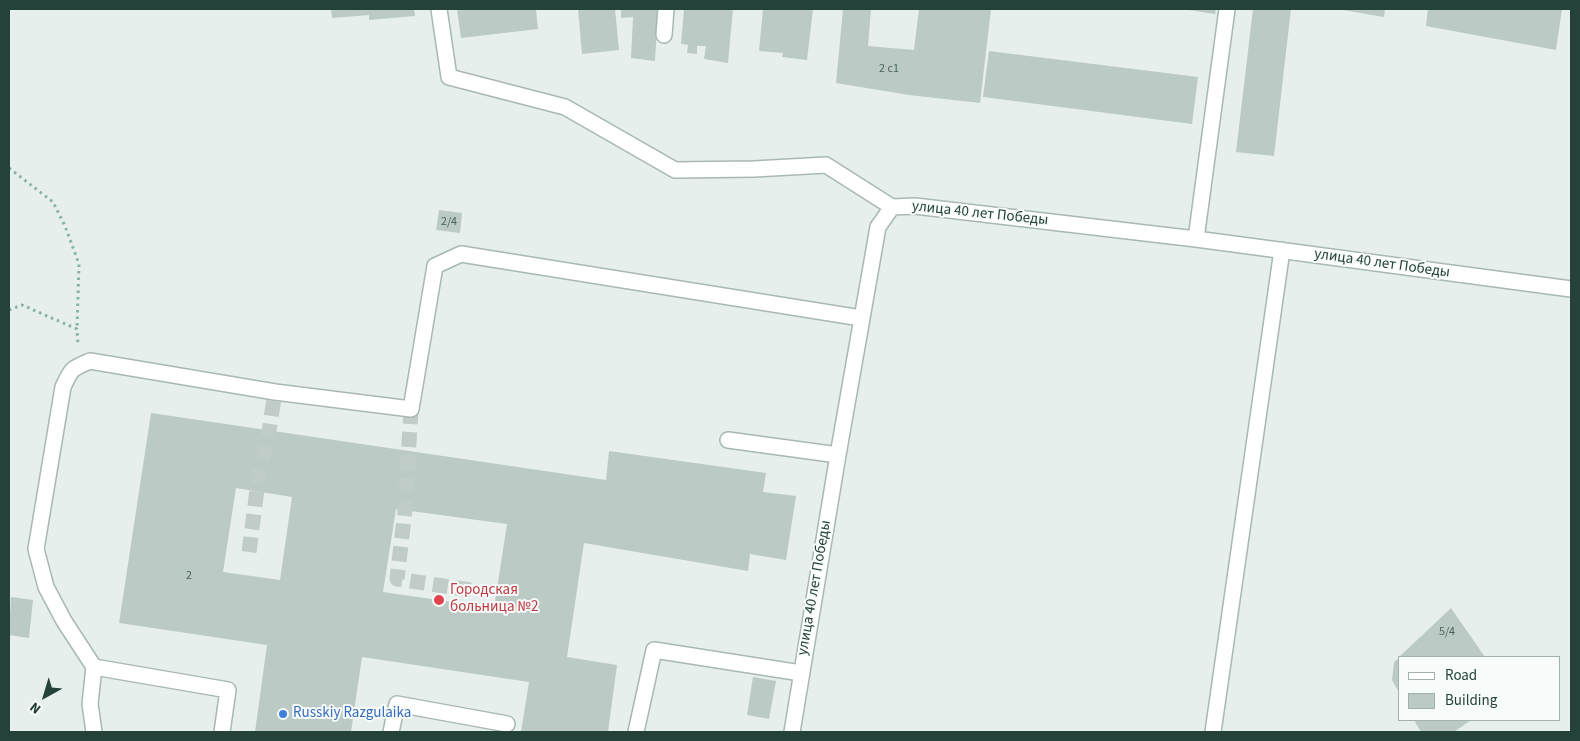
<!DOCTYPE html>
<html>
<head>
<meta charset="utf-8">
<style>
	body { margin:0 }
	#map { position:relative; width:1580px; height:741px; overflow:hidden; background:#e6efeb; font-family:"Source Sans 3",sans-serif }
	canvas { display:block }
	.frame { position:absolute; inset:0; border:10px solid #24423a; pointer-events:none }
	.legend { position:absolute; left:1398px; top:656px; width:162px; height:65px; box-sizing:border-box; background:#f7fbf9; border:1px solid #a3b1ad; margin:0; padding:6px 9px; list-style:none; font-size:15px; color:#24423a }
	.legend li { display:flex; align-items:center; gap:10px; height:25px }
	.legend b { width:25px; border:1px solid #a3b1ad }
	.north { position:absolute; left:20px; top:671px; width:50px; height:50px; -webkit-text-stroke:4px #f7fbf9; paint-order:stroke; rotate:219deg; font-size:14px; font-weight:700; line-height:20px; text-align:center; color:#24423a }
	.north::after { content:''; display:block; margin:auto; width:18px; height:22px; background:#24423a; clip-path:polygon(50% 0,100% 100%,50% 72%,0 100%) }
</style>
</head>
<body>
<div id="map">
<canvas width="1580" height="741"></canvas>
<div class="frame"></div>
<ul class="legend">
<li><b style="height:6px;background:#fff"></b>Road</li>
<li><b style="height:14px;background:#bbcac4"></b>Building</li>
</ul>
<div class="north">N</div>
</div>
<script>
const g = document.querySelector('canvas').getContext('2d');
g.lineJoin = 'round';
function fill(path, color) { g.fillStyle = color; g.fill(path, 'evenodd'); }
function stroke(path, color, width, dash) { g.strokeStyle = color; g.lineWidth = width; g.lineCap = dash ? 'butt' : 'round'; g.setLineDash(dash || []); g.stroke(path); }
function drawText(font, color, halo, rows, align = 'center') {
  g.font = font + ' "Source Sans 3",sans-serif'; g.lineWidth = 4; g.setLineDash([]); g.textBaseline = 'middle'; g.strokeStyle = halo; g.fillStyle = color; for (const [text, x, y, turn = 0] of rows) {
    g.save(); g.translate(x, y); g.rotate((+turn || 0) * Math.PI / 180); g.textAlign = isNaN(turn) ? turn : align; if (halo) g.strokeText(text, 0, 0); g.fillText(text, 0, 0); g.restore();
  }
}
const building = new Path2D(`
	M 331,9 L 414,9 L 415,16 L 369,20 L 369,15 L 332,18 Z
	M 457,9 L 536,9 L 538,29 L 461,38 Z
	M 578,9 L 615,9 L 619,50 L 582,54 Z
	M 621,9 L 658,9 L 655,61 L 631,58 L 633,17 L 621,18 Z
	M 684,9 L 733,9 L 728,63 L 704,59 L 706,46 L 697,46 L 697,54 L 687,53 L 688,45 L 681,44 Z
	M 763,9 L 813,9 L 807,60 L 782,57 L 783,53 L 759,51 Z
	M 843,9 L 871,9 L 868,46 L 914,50 L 919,9 L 991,9 L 980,103 L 909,95 L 836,83 Z
	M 1182,9 L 1216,9 L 1215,14 Z
	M 1253,9 L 1291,9 L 1274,156 L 1236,152 Z
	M 1337,9 L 1385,9 L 1384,17 Z
	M 1428,9 L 1562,9 L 1556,50 L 1426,26 Z
	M 989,51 L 1198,77 L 1192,124 L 983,97 Z
	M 439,210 L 462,213 L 460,233 L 436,230 Z
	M 151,413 L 606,480 L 609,451 L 766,473 L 763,492 L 796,496 L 786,560 L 750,554 L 748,571 L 584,543 L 567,657 L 617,665 L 608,732 L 521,732 L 529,682 L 362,657 L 351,732 L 255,732 L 267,645 L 119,623 ZM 236,488 L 292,497 L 280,580 L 223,572 ZM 396,509 L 507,524 L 494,608 L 383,592 Z
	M 11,597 L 33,600 L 29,638 L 9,635 Z
	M 1451,608 L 1485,657 L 1399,657 Z
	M 1399,658 L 1399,692 L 1392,680 L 1394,662 Z
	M 753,677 L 776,681 L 769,719 L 747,715 Z
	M 1414,720 L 1471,720 L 1454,732 L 1421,732 Z`);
const minorTunnel = new Path2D(`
	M 411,409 L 405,510 L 397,579 L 471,590
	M 249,552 L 258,482 L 269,431 L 275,392`);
const path = new Path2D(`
	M 9,168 L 53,202 L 65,226 L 79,264 L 77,329
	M 9,310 L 22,305 L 77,329 L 78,345`);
const minor = new Path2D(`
	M 439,9 L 449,77 L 565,107 L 675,170 L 754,169 L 826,165 L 892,207
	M 664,35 L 666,9
	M 1196,239 L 1227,9
	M 728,440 L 838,455
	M 94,667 L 228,690 L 222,732
	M 94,732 L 90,704 L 94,667 L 64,621 L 46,587 L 36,549 L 63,387 C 72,368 71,369 90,361 L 275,392 L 411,409 L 435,266 L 461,254 L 861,318
	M 391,732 L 397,704 L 507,724
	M 636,732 L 654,650 L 801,673
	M 792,732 L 838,455 L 878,227 L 892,207 L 915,206 L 1196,239 L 1571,289
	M 1213,732 L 1282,250`);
const markers = [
	[439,600,6,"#e0444e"],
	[283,714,5,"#3f7fe0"]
];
const numberNames = [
	["2 с1",889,69],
	["2/4",449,222],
	["2",189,576],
	["5/4",1447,632]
];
const streetNames = [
	["улица 40 лет Победы",980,214,6],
	["улица 40 лет Победы",1382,264,8],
	["улица 40 лет Победы",815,588,-80]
];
const healthNames = [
	["Городская",450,591],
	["больница №2",450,608]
];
const shopNames = [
	["Russkiy Razgulaika",293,714]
];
fill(building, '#bbcac4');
stroke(minorTunnel, '#bfccc8', 15, [15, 8]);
stroke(minor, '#a8b8b2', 18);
stroke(path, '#86b3a5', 3, [2.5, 4]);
stroke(minor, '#fff', 15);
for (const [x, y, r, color] of markers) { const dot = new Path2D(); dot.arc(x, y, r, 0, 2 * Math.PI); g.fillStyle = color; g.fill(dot); stroke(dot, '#f7fbf9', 2); }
drawText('12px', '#4a645c', null, numberNames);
drawText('15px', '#24423a', '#f7fbf9', streetNames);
drawText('15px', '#be3a42', '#f7fbf9', healthNames, 'left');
drawText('15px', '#366cbe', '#f7fbf9', shopNames, 'left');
</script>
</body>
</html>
